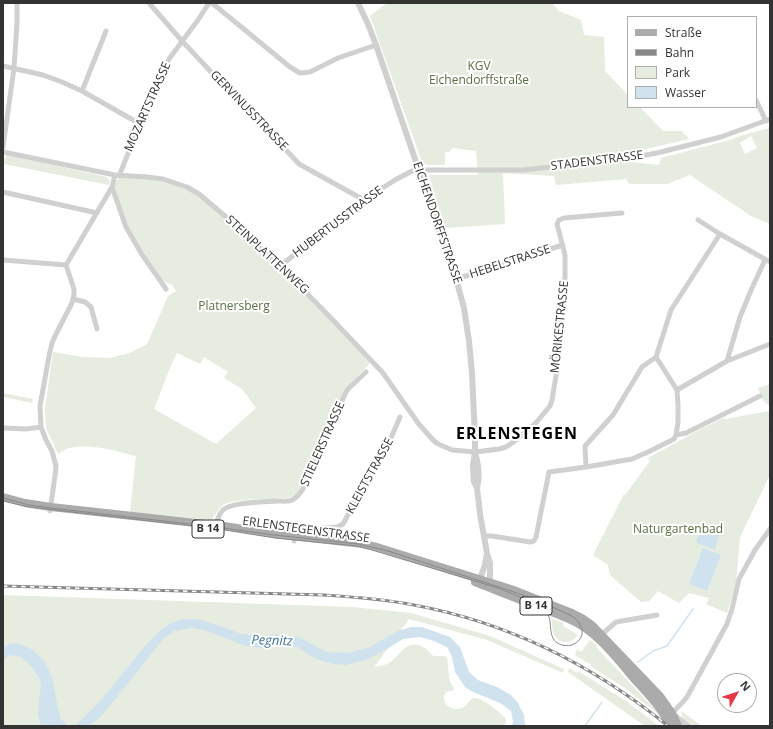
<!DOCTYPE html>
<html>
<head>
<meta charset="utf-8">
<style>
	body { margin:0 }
	#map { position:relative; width:773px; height:729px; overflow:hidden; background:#fff; font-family:"Open Sans",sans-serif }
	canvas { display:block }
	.frame { position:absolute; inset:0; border:4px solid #333; pointer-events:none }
	.legend { position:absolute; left:627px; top:16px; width:130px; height:92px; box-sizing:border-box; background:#fff; border:1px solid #adadad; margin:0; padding:5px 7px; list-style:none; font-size:12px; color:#333 }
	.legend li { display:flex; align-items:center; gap:8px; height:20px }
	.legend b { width:20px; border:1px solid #adadad }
	.north { position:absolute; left:717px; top:673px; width:40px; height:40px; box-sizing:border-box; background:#fff; border:1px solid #adadad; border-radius:50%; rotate:51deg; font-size:11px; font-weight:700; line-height:16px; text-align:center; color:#333 }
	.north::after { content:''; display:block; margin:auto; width:14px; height:18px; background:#e63946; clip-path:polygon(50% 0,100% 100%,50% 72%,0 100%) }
</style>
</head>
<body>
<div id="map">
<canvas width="773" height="729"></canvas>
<div class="frame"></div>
<ul class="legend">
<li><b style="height:5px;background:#ababab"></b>Straße</li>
<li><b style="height:5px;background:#888"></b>Bahn</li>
<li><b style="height:11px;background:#e6ecdf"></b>Park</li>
<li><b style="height:11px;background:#cfe2ee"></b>Wasser</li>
</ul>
<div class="north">N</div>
</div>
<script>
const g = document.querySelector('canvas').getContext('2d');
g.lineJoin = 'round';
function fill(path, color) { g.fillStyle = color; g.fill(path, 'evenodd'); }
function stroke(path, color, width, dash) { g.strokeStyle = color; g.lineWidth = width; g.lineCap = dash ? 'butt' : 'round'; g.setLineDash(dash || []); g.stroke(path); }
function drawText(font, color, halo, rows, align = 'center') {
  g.font = font + ' "Open Sans",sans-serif'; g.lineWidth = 4; g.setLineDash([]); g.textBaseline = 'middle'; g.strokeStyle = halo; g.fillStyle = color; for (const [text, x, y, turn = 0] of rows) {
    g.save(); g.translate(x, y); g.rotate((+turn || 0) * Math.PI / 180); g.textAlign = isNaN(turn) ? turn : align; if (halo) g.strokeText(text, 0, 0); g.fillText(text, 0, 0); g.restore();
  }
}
const green = new Path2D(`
	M 387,3 L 552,3 L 559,11 L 581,20 L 584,35 L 604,37 L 605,71 L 628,95 L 628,107 L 640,107 L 663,131 L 682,131 L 689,139 L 629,153 L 631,162 L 659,165 L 661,158 L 726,141 L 750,133 L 770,128 L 770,224 L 751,216 L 690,175 L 667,184 L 629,184 L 626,179 L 556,185 L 554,176 L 503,173 L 505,224 L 445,228 L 429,175 L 478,175 L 476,151 L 453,148 L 449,152 L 445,152 L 445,165 L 428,165 L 422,162 L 370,16 ZM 751,136 L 757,148 L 745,154 L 740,143 Z
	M 8,155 L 107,177 L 110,181 L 109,185 L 4,164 L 5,157 Z
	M 121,178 C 141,178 162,178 181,186 C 203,196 220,215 238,231 C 285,272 328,317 370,363 L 348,386 L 344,391 L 303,484 C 300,489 298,493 293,496 C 288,499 280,498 275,499 C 263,499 232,499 223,505 C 218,509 215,515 212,520 L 130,512 L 136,456 C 115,451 92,443 69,448 C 65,449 61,452 58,454 L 46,428 L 45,409 L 53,352 L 83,357 L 109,358 L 130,353 L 147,344 L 168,296 L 176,291 L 172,285 L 163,281 L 137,242 L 128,226 L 114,187 L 116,181 ZM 177,353 L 200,364 L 204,357 L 228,372 L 224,378 L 242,389 L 256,408 L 216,444 L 154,409 L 172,363 Z
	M 770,384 L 770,406 L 763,401 L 758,388 Z
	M 3,393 L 33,399 L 32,403 L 3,397 Z
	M 770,411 L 770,475 L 740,537 L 736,583 L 727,613 L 706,604 L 709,598 L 689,593 L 679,603 L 658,591 L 649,601 L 641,602 L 610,575 L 608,565 L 593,555 L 624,494 L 625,495 L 650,461 L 648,458 L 697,431 L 724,418 L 725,419 Z
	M 3,595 L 352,607 L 411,613 L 490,636 L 564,669 L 563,673 L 487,640 L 409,619 L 375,666 L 375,667 C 379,665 383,666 387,664 C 398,659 404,641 419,645 C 421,646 425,648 427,650 C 430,652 431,655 434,656 C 439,657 443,655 447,657 C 449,667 447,681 454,688 L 454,690 L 446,692 L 444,696 C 444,698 444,700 445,702 C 448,709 457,711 464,707 C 468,705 469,698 475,698 C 483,698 501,713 506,719 L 505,726 L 3,726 Z
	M 551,618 L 564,623 L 563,626 L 578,635 C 571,644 559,645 554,634 C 552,630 552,623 551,618 Z
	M 590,640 L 597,645 L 597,648 L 660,715 L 623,687 L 592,667 L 591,665 L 575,655 L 577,649 L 581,652 Z
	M 569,668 L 577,673 L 578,671 L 626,701 L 659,726 L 647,726 L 642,724 L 568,672 Z
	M 681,711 L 702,726 L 684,726 Z`);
const water = new Path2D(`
	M 703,528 L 719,534 L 719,536 L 715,549 L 713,549 L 697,543 L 696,542 L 701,529 Z
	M 703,548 L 721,555 L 707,591 L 689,584 Z
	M 183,619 L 198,619 L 211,623 L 242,634 L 257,636 L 276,634 L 298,637 L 327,652 L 342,653 L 352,652 L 368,648 L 398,631 L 411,627 L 422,627 L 450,637 L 460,647 L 469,672 L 478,680 L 497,687 L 511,695 L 518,703 L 524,715 L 525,726 L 512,726 L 513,721 L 511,711 L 500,703 L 473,692 L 465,687 L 455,672 L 452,657 L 447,647 L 434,641 L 420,637 L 403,639 L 387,649 L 366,660 L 345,665 L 335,664 L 322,661 L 309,655 L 298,647 L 278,645 L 261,648 L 243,645 L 207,631 L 192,628 L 174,631 L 163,639 L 118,696 L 100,717 L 89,726 L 41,726 L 38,715 L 39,701 L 41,686 L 39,677 L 31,666 L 21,657 L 9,655 L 4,659 L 3,664 L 3,646 L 13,643 L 23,645 L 31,649 L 45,661 L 53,680 L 57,705 L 61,719 L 67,725 L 74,726 C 101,704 120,675 142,650 C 150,641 158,631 169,624 C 173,622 179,620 183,619 Z`);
const stream = new Path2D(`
	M 767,432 L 770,430
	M 638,662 L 653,651 L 667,646 L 693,609
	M 585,726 L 602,702`);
const minor = new Path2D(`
	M 149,3 L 182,41 L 245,108 L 273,136 L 299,164 L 364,200
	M 212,3 L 290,67 L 300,73 L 310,72 L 338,58 L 376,45
	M 3,66 L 43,75 L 62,82 L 82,91 L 140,124
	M 82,91 L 106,31
	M 756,100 L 766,121
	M 3,147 L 14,68 L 17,23 L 17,3
	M 3,152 L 115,175 L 147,177 L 163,179 L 187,187 L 199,194 L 225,216 L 285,271 L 330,317 L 383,373 L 418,423 L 433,440 L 438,444 L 452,450 L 475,452 L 499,449 L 506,447 L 512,443 L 535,424 L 550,406 L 552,400 L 558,364 L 565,277 L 565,255 L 557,224 L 559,220 L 564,218 L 622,213
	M 119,176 L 140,124 L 169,59 L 198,20 L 209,3
	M 112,187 L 126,227 L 141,253 L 166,289
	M 3,192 L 97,213
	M 698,220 L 720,234 L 770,262
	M 3,260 L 66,265 L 112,187 L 115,175
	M 280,266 L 364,200 L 395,180 L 412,171 L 422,170 L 523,170 L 619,160 L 657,153 L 721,137 L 770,119
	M 456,279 L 563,245
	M 73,299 L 85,302 L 91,307 L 97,329
	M 727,361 L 740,317 L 752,288 L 765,260
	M 677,390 L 727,361 L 770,344
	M 4,428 L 26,429 L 41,427
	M 676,435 L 686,433 L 760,396
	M 586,467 L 585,446 L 613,415 L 642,367 L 656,357 L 671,310 L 720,234
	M 50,511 L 55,476 L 56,466 L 52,451 L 46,440 L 41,427 L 40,406 L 49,356 L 52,343 L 56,334 L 72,303 L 74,294 L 74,289 L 66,265
	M 215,530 C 216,524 218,515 223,510 C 230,502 265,502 277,501 C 282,501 288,502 292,500 C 297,498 300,493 303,489 L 346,392 L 349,388 L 366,372
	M 484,536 L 492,536 L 530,542 L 534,541 L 536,537 L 549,472 L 586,467 L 632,459 L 648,452 L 674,439 L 676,435 L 678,422 L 678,405 L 677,390 L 656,357
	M 294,541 L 295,533 L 299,530 L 337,527 L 343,524 L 370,475 L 388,445 L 400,417
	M 600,636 L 616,622 L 657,615
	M 688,726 L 672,713 L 682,703 L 687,697 L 727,624 L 732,609 L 739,579 L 755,550 L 770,529`);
const tertiary = new Path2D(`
	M 358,3 L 368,24 L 376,45 L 451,264 L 458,286 L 464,308 L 469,341 L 472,373 L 475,437 L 475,452 L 473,465 L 474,482 L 477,488 L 480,514 L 487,553 L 490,563 L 490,577 L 488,582 L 482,586 L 480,579 L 485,565 L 487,553
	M 476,456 C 479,467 480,477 477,488`);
const primary = new Path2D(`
	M 3,497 L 25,503 L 51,507 L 224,526 L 282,535 L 363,544 L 377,547 L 412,558 L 511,589 L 572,613 L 582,618 L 592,625 L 660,696 L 672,713 L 678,726
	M 475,582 C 497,591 519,599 540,608 C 554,613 569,618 582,626 C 603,640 619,661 635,680 C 648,694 662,709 670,726`);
const tram = new Path2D(`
	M 3,498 L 29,505 L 51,508 L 216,527 L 274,535 L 358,544 L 388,551 L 499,587 L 534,599 L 570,615 C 582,621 588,637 574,644 C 571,646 566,646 562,645 C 548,641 552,627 549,617 C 547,611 544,608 539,605 L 498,588 L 372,550 L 357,546 L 275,538 L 219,529 L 29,507 L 3,501`);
const rail = new Path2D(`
	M 3,586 L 324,595 C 354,597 384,599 414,605 C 510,623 593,665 668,726`);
const shields = [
	[208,529,32],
	[536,606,32]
];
const shieldNames = [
	["B 14",208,529],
	["B 14",536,606]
];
const parkNames = [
	["KGV",479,67],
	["Eichendorffstraße",479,81],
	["Platnersberg",234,307],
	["Naturgartenbad",678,530]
];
const streetNames = [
	["MOZARTSTRASSE",148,107,-66],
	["GERVINUSSTRASSE",249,111,46],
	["STADENSTRASSE",597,161,-7],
	["HUBERTUSSTRASSE",338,222,-37],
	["EICHENDORFFSTRASSE",437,223,71],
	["STEINPLATTENWEG",267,255,43],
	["HEBELSTRASSE",510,262,-18],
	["MÖRIKESTRASSE",560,327,-84],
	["STIELERSTRASSE",323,444,-66],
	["KLEISTSTRASSE",370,476,-61],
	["ERLENSTEGENSTRASSE",306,530,8]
];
const waterNames = [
	["Pegnitz",272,641,2]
];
const districtNames = [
	["ERLENSTEGEN",517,434]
];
fill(green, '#e6ecdf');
fill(water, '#cfe2ee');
stroke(stream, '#cfe2ee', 1.5);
stroke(minor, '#d0d0d0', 5);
stroke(tertiary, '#d0d0d0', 6);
stroke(primary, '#ababab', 8);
stroke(tram, '#888', 1);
stroke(rail, '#888', 3);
stroke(rail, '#fff', 1.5, [4.5]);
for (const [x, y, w] of shields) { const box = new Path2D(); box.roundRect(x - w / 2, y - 9, w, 18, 3); g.fillStyle = '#fff'; g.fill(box); stroke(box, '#333', 1); }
drawText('bold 11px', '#333', null, shieldNames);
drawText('12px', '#56703f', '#fff', parkNames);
drawText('12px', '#333', '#fff', streetNames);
drawText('italic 13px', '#3f7597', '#fff', waterNames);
g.letterSpacing = '1px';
drawText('bold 16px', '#000', '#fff', districtNames);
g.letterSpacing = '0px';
</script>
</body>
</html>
